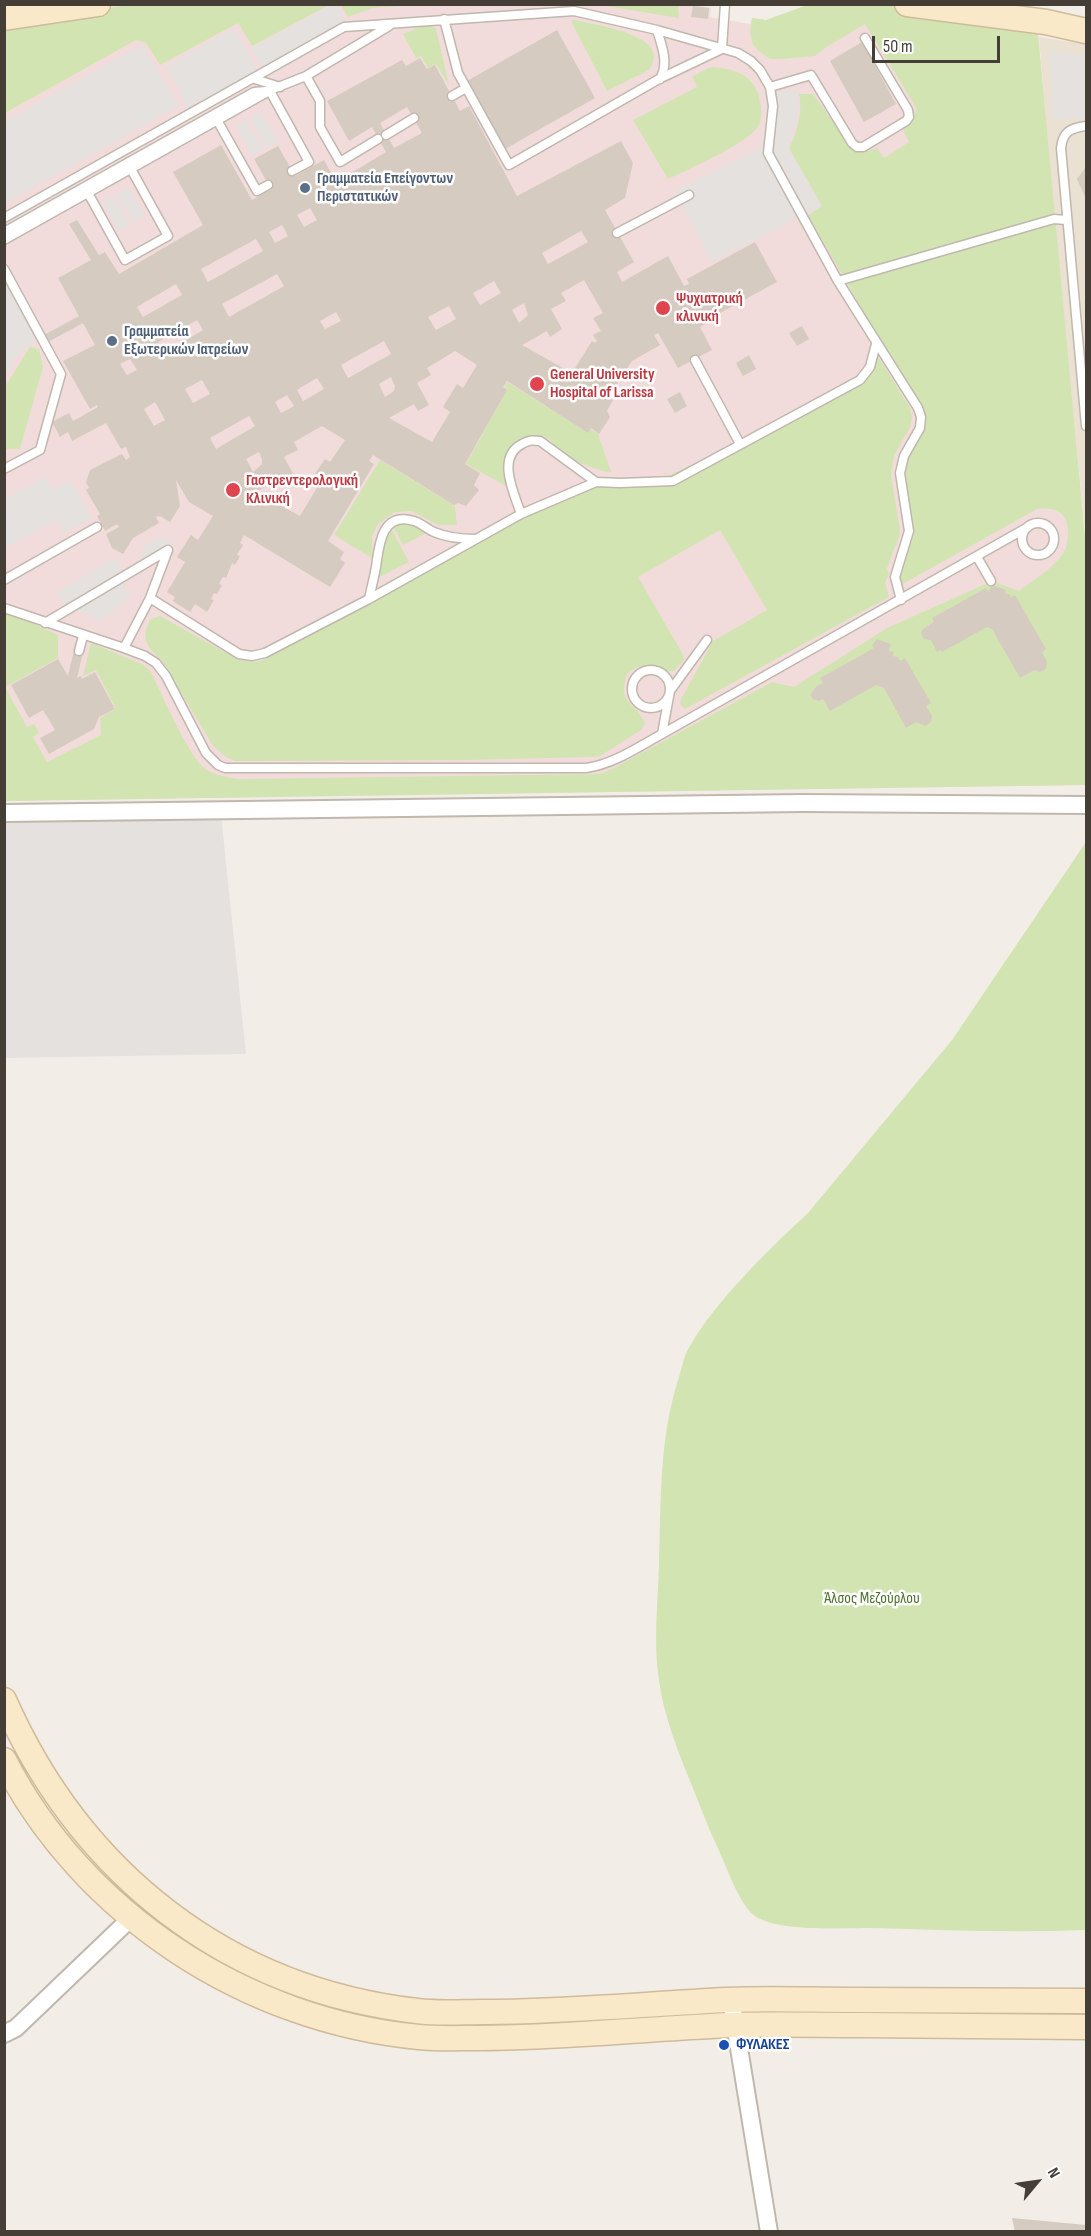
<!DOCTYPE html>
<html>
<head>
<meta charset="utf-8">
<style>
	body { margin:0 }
	#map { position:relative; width:1091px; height:2236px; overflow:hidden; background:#f2eee7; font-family:"Sofia Sans Condensed",sans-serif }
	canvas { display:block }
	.frame { position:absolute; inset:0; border:6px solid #453e37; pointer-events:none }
	.north { position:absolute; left:1007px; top:2152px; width:60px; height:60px; -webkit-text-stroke:4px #fff; paint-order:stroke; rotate:61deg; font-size:16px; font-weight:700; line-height:24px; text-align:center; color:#453e37 }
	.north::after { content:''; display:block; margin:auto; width:21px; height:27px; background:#453e37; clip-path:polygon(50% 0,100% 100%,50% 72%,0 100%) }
	.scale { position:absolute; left:872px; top:36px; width:128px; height:27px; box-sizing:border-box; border:3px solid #453e37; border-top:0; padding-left:8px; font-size:18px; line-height:21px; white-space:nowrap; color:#453e37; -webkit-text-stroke:4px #fff; paint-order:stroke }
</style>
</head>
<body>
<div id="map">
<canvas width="1091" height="2236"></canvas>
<div class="frame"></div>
<div class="north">N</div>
<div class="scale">50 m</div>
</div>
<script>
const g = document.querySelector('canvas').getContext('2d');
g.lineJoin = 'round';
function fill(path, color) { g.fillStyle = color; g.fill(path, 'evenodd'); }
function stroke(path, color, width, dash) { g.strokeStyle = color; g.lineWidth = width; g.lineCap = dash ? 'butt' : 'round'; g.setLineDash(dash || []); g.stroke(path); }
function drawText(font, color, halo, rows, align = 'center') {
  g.font = font + ' "Sofia Sans Condensed",sans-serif'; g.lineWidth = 5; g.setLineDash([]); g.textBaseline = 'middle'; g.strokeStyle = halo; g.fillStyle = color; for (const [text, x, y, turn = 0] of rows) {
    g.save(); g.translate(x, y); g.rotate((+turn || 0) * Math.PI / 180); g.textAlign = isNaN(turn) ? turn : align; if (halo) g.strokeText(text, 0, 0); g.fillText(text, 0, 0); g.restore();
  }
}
const education = new Path2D(`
	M 1039,37 L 1086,44 L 1086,540 L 1054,219 Z`);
const medical = new Path2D(`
	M 126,4 L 692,4 L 711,8 L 710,17 L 750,24 L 752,18 L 766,20 L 810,5 L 887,4 L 1037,23 L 1086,548 L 1086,785 L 5,801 L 4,20 Z`);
const green = new Path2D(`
	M 138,4 L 329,5 L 252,46 L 238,23 L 160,65 L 146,43 L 136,40 L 5,113 L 4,22 Z
	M 810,4 L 887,5 L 1037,23 L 1086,548 L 1086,785 L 5,801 L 5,791 L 6,791 L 4,785 L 4,610 L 58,635 L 58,658 L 5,687 L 27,727 L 34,724 L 39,733 L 33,737 L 47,762 L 101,735 L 100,718 L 116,709 L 96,670 L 83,676 L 91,643 L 144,665 L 150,670 C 161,692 187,753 203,767 C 212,775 226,777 238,779 L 599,774 L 614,768 L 772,682 L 794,687 L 887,628 L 992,581 L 1019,591 C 1033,580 1052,569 1062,555 C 1066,550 1067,543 1068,537 C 1069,514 1059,507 1037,509 L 901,585 L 897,575 L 908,531 L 900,472 L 918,427 L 919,409 L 808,215 L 822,206 L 789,148 C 797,133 803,111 799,94 L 813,94 C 824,106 848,151 863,152 C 867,152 873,149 877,148 L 884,158 L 909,142 L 902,128 L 917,109 L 865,24 L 828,46 L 815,56 L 781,59 L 770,59 L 760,52 L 753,45 L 750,34 L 752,18 L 766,20 Z
	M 341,5 L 418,5 L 372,8 L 348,17 Z
	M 600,5 L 678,5 L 679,18 Z
	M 575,20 C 595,25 675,35 649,70 L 607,91 L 571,21 Z
	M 422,26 L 431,26 L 436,29 L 449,85 L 436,64 L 428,68 L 421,56 L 416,58 L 403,34 Z
	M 713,67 C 733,69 750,73 758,93 C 761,103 763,116 759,125 C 751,142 687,170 668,179 L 633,120 L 697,87 L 692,77 L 708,68 Z
	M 30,347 L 39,349 L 43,367 L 20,449 L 5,449 L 5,387 Z
	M 876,353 L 910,408 L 912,418 L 910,427 L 894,456 L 891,476 L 900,530 L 899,537 L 887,568 L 889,575 L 885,582 L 889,597 L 685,709 L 680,704 L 681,699 L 713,641 L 767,610 L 720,530 L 638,577 L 682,653 L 684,660 L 674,671 C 656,674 648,656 627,674 C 616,706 638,702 645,724 L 641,730 L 600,756 L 594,757 L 465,760 L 235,761 L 226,757 L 213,746 L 161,659 C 146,648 140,635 151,619 L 160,616 L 239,660 L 251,662 L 261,661 L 580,484 L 661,479 L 820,405 L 861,384 Z
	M 507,382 L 588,433 L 591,429 L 598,434 L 611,472 C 598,472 570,459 560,451 C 556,448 554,443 550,440 C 532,427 507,442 506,462 C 505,470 506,478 506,486 L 466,464 L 507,390 L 504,387 Z
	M 380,460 L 455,506 L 457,525 L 438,525 L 411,511 L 395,512 L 378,524 L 372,536 L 372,558 L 334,535 Z
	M 397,518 L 432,530 L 403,545 L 390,521 Z
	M 388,523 L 409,562 L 378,578 L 376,574 Z
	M 1086,842 L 1086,1930 C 1014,1933 942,1930 870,1928 C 841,1928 777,1932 755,1916 C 740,1906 728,1870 720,1853 C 709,1830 700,1805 690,1781 C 677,1749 664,1716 659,1681 C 653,1643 658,1602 659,1564 C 661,1501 659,1438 679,1377 C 681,1370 683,1362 685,1356 C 706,1310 771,1247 808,1213 L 952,1040 Z`);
const parking = new Path2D(`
	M 331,5 L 337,5 L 346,21 L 261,67 L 251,48 Z
	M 234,28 L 259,73 L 190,111 L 166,66 Z
	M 142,45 L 179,106 L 5,203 L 5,121 Z
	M 1049,51 L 1086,55 L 1086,117 L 1053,120 Z
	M 798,90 L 800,102 L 798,116 L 789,149 L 821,206 L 711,262 L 674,191 L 760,148 L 767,118 L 766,93 Z
	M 261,112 L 278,142 L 266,148 L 250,118 Z
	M 246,120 L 263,149 L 252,156 L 235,126 Z
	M 128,187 L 145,216 L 134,223 L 116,194 Z
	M 113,195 L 130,224 L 119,231 L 102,202 Z
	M 4,273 L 41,338 L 26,348 L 14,360 L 5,377 Z
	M 45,477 L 52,489 L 69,480 L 72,485 L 74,485 L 92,518 L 64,533 L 57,520 L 5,548 L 5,499 Z
	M 164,537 L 172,542 L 139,561 L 144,547 L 148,542 L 153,539 Z
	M 115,558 L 130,582 L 123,586 L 131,597 L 100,621 L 63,602 L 56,592 Z
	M 221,815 L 246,1054 L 5,1058 L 4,821 Z`);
const building = new Path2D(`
	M 693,6 L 709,8 L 708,19 L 691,17 Z
	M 557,30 L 595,98 L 505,149 L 467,81 Z
	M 862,42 L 896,104 L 864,122 L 830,61 Z
	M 420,58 L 427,69 L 435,65 L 460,111 L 469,106 L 517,196 L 621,141 L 633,163 L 625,198 L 605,210 L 634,262 L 617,272 L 622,282 L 668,256 L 684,286 L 689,284 L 687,279 L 755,242 L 777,282 L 709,319 L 711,321 L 700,327 L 712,350 L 678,368 L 658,333 L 654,335 L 660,345 L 632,361 L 608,398 L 613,400 L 607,411 L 610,417 L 599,434 L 591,428 L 588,433 L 507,381 L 503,387 L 507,390 L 465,464 L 480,473 L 474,485 L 479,490 L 466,506 L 458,503 L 454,505 L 373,455 L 369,461 L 374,464 L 328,541 L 344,552 L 340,559 L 345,563 L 330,587 L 244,535 L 240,543 L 243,545 L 237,555 L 240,556 L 235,565 L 232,563 L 226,578 L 223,577 L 219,584 L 222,585 L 217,594 L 214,593 L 211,599 L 214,600 L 207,612 L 195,604 L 190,612 L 173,601 L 175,597 L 167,592 L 185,562 L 177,557 L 191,535 L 198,540 L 213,516 L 189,502 L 176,480 L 180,506 L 170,522 L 160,516 L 156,517 L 159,523 L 133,538 L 123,554 L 112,548 L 106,534 L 119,527 L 117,524 L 105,531 L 97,516 L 100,514 L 86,490 L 89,488 L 86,482 L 90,470 L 122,454 L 126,460 L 130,457 L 126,447 L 121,449 L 106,423 L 72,441 L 68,432 L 60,437 L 52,422 L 69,413 L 73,421 L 98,407 L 97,405 L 90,409 L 63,361 L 95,345 L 83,323 L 48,342 L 44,335 L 79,316 L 58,278 L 91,260 L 69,224 L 77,220 L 99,255 L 105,252 L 119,274 L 203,225 L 173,172 L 221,145 L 252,200 L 271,189 L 254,159 L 278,146 L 295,176 L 324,160 L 336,182 L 386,152 L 372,127 L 349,141 L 327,101 L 402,60 L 406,66 ZM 407,107 L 422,133 L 394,148 L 380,123 ZM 310,208 L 317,220 L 304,227 L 297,215 ZM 282,225 L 288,236 L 275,243 L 269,232 ZM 581,231 L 588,242 L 548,264 L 542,253 ZM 256,239 L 263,251 L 208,282 L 201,269 ZM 277,274 L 284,286 L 229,317 L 222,304 ZM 584,280 L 603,313 L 593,318 L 601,331 L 593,335 L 597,341 L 595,343 L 592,341 L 572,373 L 522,345 L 547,331 L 550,337 L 562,329 L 551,309 L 566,301 L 561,293 ZM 494,281 L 501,293 L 480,305 L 473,293 ZM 176,284 L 182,295 L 143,317 L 137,307 ZM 524,303 L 528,315 L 519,323 L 512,310 ZM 449,306 L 456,319 L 436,330 L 428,317 ZM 336,312 L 341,321 L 325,329 L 320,321 ZM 197,320 L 203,330 L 164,353 L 158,342 ZM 384,341 L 391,354 L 348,378 L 341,365 ZM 455,351 L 477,365 L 463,388 L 457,384 L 443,407 L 450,412 L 432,442 L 389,418 L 414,404 L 418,411 L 429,405 L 417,383 L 431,375 L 427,368 ZM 130,359 L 137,370 L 127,375 L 120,364 ZM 391,377 L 395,387 L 394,391 L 385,397 L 379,384 ZM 317,378 L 324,389 L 303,401 L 297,390 ZM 202,380 L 210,394 L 193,403 L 185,389 ZM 287,395 L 294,406 L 281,413 L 275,402 ZM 155,402 L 165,420 L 154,426 L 144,409 ZM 249,416 L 255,426 L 216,449 L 210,438 ZM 322,426 L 345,440 L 330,462 L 325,459 L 310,481 L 318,486 L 300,516 L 256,492 L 281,478 L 285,485 L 296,479 L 284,457 L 298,450 L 294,442 ZM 259,452 L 262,459 L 262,464 L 253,472 L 246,459 Z
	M 1086,167 L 1086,199 L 1077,179 Z
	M 802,326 L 809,339 L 797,346 L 789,333 Z
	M 749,355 L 756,369 L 743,376 L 736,363 Z
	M 680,392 L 687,406 L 675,413 L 667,399 Z
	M 992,585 L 1006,590 L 1005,593 L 1011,595 L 1010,598 L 1015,595 L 1046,649 L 1042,652 L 1047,662 L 1046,669 L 1040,672 L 1034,670 L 1020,678 L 992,629 L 987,627 L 942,652 L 941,650 L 937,652 L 931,640 L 924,639 L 921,633 L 923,629 L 934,622 L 932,618 L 986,588 L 988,592 Z
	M 877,639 L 891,644 L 889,651 L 894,652 L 893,656 L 898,657 L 900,661 L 905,658 L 931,703 L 926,706 L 932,716 L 931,722 L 925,726 L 916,722 L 906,728 L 884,688 L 876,685 L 830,711 L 823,699 L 819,701 L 813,699 L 810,695 L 816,687 L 823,683 L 820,678 L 874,648 L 872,645 Z
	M 74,650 L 83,652 L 77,678 L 81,676 L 82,679 L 95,672 L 115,709 L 99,717 L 94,729 L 49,754 L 40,738 L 55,730 L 43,710 L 29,718 L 11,685 L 58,659 L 68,676 Z
	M 1012,2218 L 1086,2225 L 1086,2232 L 1015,2232 Z`);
const lane = new Path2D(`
	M 444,19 L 458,73 L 509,165 L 659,79 L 722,49 L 725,4
	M 657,30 C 662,46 669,63 660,79
	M 306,76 L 320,101 L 320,127 L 340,162 L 378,139
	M 255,79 L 280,87
	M 770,87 L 811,75 L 852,143 L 857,147 L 863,147 L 906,121 L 909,117 L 908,110 L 865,38
	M 270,91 L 309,162 L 292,171
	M 452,96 L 466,88
	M 217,120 L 257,191 L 268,185
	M 1086,126 C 1071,128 1063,131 1061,148 L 1086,426
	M 386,135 L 414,118
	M 88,193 L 125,260 L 168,236 L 131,169
	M 4,218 L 344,27 L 574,11 L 657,30 L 738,53 L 751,61 L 760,70 L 770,87 L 773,106 L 768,153 L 838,281 L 918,408 L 921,417 L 920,428 L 904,456 L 900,473 L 909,531 L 895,577 L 901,600
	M 4,232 L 254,92 L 266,91
	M 617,233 L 689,195
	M 4,240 L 273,89 L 306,76 L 389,26
	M 4,269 L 61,374 L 40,450 L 4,469
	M 838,281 L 1054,219 L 1066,220
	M 695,360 L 740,444
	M 521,514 C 514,493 496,457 522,444 C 529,440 532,440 540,441 L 596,482
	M1022 539a16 16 0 1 1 32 0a16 16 0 1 1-32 0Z
	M 977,557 L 991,581
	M 4,580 L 97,527
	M 150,598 L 239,654 L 252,656 L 265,653 L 369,599 L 521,514 L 596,482 L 620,483 L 673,481 L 860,380 L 870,367 L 876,344
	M 369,599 C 371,589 374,578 376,567 C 379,546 381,511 414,521 C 421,523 427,529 434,532 C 448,538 461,539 476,539
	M 4,608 L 124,648 L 145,656 L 156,663 L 166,676 L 206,753 L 218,765 L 225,768 L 586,768 C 614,764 638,747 662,734 L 1028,527
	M 45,623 L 168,550 L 150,598 L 124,648
	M 79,651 L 83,636
	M632 689a19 19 0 1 1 38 0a19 19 0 1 1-38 0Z
	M 662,734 L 670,691 L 707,640`);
const street = new Path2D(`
	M 4,813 L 803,803 L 1086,805
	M 731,1999 L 769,2232
	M 4,2034 L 16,2028 L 131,1918`);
const secondary = new Path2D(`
	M 907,4 L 1046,22 L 1086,31
	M 4,18 L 98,4
	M 4,1700 C 81,1874 227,1989 417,2011 C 439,2014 462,2012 484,2012 C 565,2012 646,2004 727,2000 C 769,1998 812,2000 855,2000 C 932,2000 1009,2000 1086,2001
	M 4,1760 C 83,1915 247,2021 419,2037 C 438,2039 459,2038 478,2038 C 564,2038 649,2028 734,2025 C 776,2024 818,2025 860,2025 C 935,2026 1011,2026 1086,2027`);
const markers = [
	[305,188,6,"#5c6f8a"],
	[663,308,8,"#e0444e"],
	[112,341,6,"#5c6f8a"],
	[537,384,8,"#e0444e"],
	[233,490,8,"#e0444e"],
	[724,2045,6,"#1a4fb4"]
];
const serviceNames = [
	["Γραμματεία Επείγοντων",317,179],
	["Περιστατικών",317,197],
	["Γραμματεία",124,332],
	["Εξωτερικών Ιατρείων",124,350]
];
const healthNames = [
	["Ψυχιατρική",676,299],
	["κλινική",676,317],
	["General University",550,375],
	["Hospital of Larissa",550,393],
	["Γαστρεντερολογική",246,481],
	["Κλινική",246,499]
];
const parkNames = [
	["Άλσος Μεζούρλου",872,1599]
];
const transitNames = [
	["ΦΥΛΑΚΕΣ",736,2045]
];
fill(education, '#eae1d2');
fill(medical, '#f2dcdb');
fill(green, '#d3e4b3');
fill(parking, '#e4e1df');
fill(building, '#d6cbc0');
stroke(lane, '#c0b7ad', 11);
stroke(street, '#c0b7ad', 20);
stroke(secondary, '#cfbb9a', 27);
stroke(lane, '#fff', 8);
stroke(street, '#fff', 16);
stroke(secondary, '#fae9c9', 24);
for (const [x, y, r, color] of markers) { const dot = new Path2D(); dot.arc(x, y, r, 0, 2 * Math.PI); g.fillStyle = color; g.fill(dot); stroke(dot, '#fff', 2); }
drawText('bold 16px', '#4e5e75', '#fff', serviceNames, 'left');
drawText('bold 16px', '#be3a42', '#fff', healthNames, 'left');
drawText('16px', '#4f722e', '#fff', parkNames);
drawText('bold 16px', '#164399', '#fff', transitNames, 'left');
</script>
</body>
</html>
